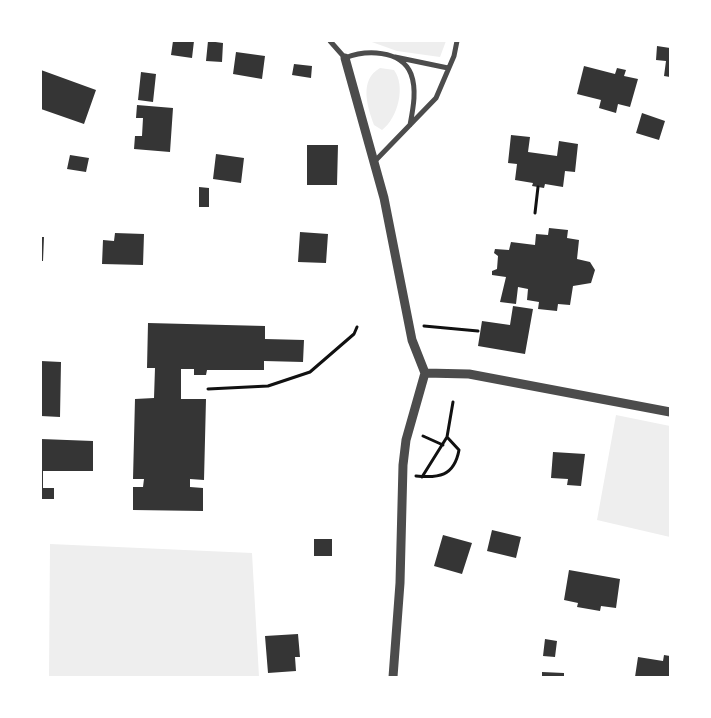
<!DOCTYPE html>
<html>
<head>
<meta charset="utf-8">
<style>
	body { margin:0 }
	#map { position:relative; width:711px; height:718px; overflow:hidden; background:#fff; font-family:"Times New Roman",serif }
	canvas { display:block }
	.frame { position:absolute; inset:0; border:42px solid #fff; pointer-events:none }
</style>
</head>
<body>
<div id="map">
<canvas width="711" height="718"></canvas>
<div class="frame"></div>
</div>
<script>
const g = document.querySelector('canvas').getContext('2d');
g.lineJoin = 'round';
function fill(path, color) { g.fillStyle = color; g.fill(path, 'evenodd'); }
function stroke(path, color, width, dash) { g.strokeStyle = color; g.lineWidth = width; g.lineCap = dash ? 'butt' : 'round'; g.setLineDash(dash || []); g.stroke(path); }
const green = new Path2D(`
	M 369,41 L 446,41 L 440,57 L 397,51 Z
	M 380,68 L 394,70 C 406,86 398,118 382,130 L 374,125 C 367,106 359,80 380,68 Z
	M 616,415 L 670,426 L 670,537 L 597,520 Z
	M 50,544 L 252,553 L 259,677 L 49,677 Z`);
const building = new Path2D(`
	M 173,41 L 194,41 L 192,58 L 171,55 Z
	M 208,41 L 223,43 L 222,62 L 206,61 Z
	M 657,46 L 670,48 L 670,77 L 664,76 L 666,61 L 656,60 Z
	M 236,52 L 265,56 L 262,79 L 233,74 Z
	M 294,64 L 312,66 L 311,78 L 292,75 Z
	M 584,66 L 615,74 L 617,68 L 626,70 L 624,76 L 638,79 L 630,107 L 618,104 L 616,113 L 599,108 L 601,100 L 577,94 Z
	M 41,70 L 96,90 L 84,124 L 41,109 Z
	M 141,72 L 156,74 L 153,102 L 138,100 Z
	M 137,105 L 173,108 L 170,152 L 134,149 L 135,136 L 142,136 L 143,118 L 136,118 Z
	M 642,113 L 665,121 L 659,140 L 636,133 Z
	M 511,135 L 530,137 L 528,152 L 557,156 L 559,141 L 578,144 L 575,172 L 565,171 L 563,187 L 545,184 L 544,188 L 532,186 L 533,183 L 515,180 L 517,164 L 508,163 Z
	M 307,145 L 338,145 L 337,185 L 307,185 Z
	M 216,154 L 244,158 L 241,183 L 213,179 Z
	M 70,155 L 89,158 L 86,172 L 67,169 Z
	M 199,187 L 209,188 L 209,207 L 199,207 Z
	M 549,228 L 568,230 L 567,238 L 579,240 L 577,259 L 590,262 L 595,270 L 591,283 L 573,286 L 570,305 L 558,304 L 557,311 L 538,309 L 539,302 L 527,300 L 528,289 L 518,287 L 516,304 L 500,302 L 506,277 L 492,275 L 492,271 L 497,269 L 498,256 L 494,253 L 495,249 L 509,250 L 511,242 L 535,245 L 536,234 L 548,235 Z
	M 300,232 L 328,234 L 326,263 L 298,262 Z
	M 115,233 L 144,234 L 143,265 L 102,264 L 103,240 L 114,241 Z
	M 41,237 L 44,237 L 43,261 L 41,261 Z
	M 513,306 L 533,309 L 525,354 L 478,346 L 482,321 L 510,325 Z
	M 148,323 L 265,326 L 265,339 L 304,340 L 303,362 L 264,361 L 264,370 L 207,370 L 206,375 L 194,375 L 194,369 L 181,369 L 181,399 L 206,399 L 204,480 L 190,479 L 190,487 L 203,488 L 203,511 L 133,510 L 133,487 L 143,487 L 144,479 L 133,479 L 135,399 L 154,398 L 155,368 L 147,368 Z
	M 41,361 L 61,362 L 60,417 L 41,416 Z
	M 41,439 L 93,441 L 93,471 L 43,471 L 43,488 L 54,488 L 54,499 L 41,499 Z
	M 553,452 L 585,454 L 581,486 L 567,485 L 568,479 L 551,478 Z
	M 492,530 L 521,537 L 516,558 L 487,551 Z
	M 443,535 L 472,543 L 462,574 L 434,566 Z
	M 314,539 L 332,539 L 332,556 L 314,556 Z
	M 569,570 L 620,579 L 616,608 L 601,606 L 600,611 L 577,607 L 578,603 L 564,600 Z
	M 298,634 L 300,657 L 295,657 L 296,671 L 268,673 L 265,636 Z
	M 545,639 L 557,641 L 555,657 L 543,656 Z
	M 664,655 L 670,656 L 670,677 L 635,677 L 638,657 L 663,661 Z
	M 542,672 L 564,673 L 564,677 L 542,677 Z`);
const path = new Path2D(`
	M 535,213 L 538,187
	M 424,326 L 478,331
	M 208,389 L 268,386 L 310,372 L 354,334 L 357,327
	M 423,436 L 443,445
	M 416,476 C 438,478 454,477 459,450 L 447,437
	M 422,477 L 447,437 L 453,402`);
const minor = new Path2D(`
	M 330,41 L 345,58 C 365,50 401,49 411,74 C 417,90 413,109 410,125
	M 395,57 L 448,68
	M 375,161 L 436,98 L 454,56 L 457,41`);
const tertiary = new Path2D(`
	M 345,58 L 384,198 L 412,340 L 425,373
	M 425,373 L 469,374 L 670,412
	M 393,677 L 400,583 L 403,465 L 406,440 L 425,373`);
fill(green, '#eee');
fill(building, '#353535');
stroke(path, '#111', 3);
stroke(minor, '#4c4c4c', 5);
stroke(tertiary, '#4c4c4c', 9);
</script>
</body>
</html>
